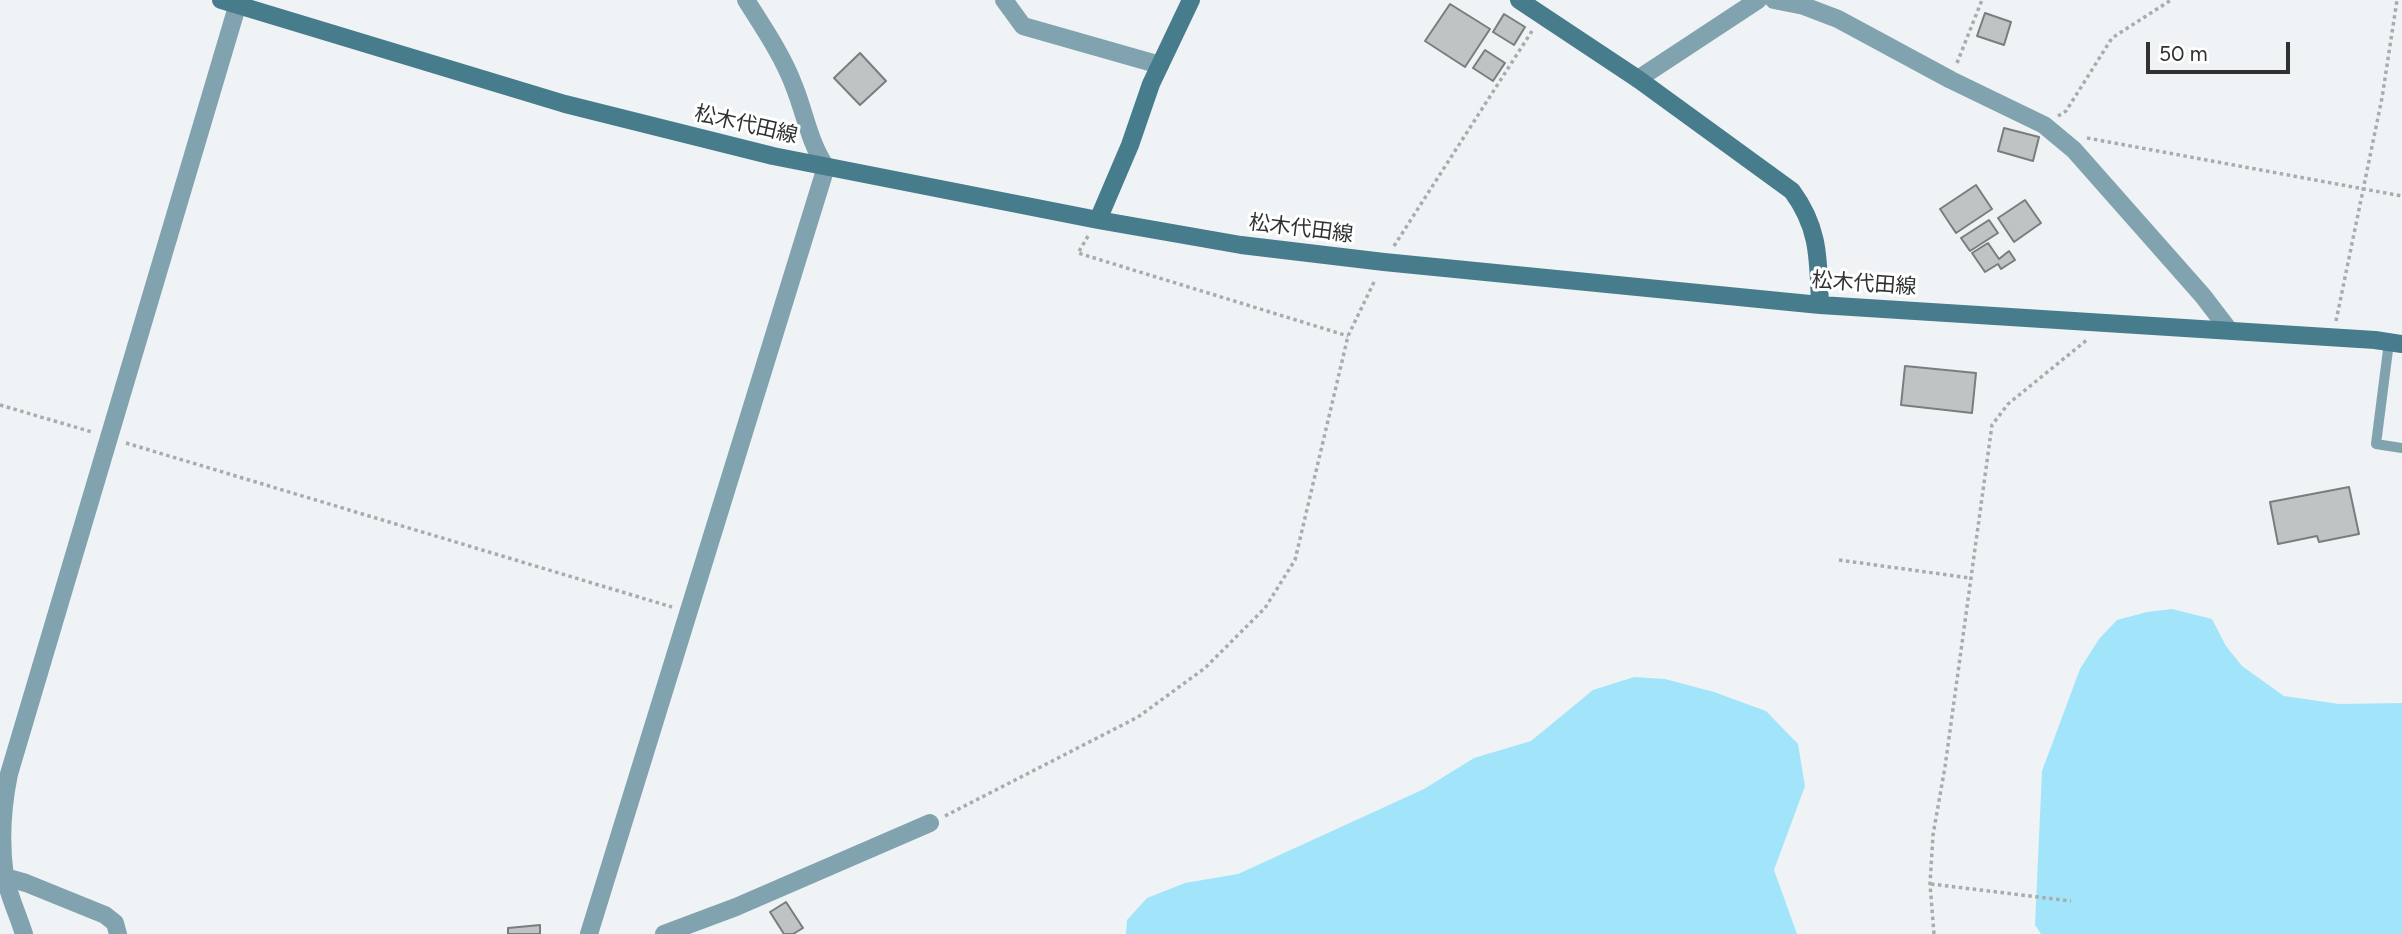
<!DOCTYPE html>
<html>
<head>
<meta charset="utf-8">
<style>
	body { margin:0 }
	#map { position:relative; width:2402px; height:934px; overflow:hidden; background:#eff3f5; font-family:Figtree,sans-serif }
	canvas { display:block }
	.scale { position:absolute; left:2146px; top:42px; width:144px; height:32px; box-sizing:border-box; border:4px solid #303232; border-top:0; padding-left:9px; font-size:21px; line-height:24px; white-space:nowrap; color:#303232; -webkit-text-stroke:5px #fff; paint-order:stroke }
</style>
</head>
<body>
<div id="map">
<canvas width="2402" height="934"></canvas>
<div class="scale">50 m</div>
</div>
<script>
const g = document.querySelector('canvas').getContext('2d');
g.lineJoin = 'round';
function fill(path, color) { g.fillStyle = color; g.fill(path, 'evenodd'); }
function stroke(path, color, width, dash) { g.strokeStyle = color; g.lineWidth = width; g.lineCap = dash ? 'butt' : 'round'; g.setLineDash(dash || []); g.stroke(path); }
function drawText(font, color, halo, rows, align = 'center') {
  g.font = font + ' Figtree,"Noto Sans JP",sans-serif'; g.lineWidth = 6; g.setLineDash([]); g.textBaseline = 'middle'; g.strokeStyle = halo; g.fillStyle = color; for (const [text, x, y, turn = 0] of rows) {
    g.save(); g.translate(x, y); g.rotate((+turn || 0) * Math.PI / 180); g.textAlign = isNaN(turn) ? turn : align; if (halo) g.strokeText(text, 0, 0); g.fillText(text, 0, 0); g.restore();
  }
}
const green = new Path2D(`
	M 2172,609 L 2212,619 L 2226,646 L 2242,666 L 2284,696 L 2339,704 L 2402,703 L 2402,934 L 2041,934 L 2035,925 L 2042,771 L 2080,669 L 2099,639 L 2117,620 L 2147,612 Z
	M 1634,677 L 1665,679 L 1714,692 L 1766,711 L 1798,744 L 1805,786 L 1774,870 L 1797,934 L 1126,934 L 1127,920 L 1147,898 L 1185,883 L 1238,874 L 1424,789 L 1474,758 L 1531,741 L 1593,690 Z`);
const building = new Path2D(`
	M 1450,4 L 1490,29 L 1465,67 L 1425,41 Z
	M 1985,13 L 2011,22 L 2004,45 L 1977,36 Z
	M 1504,14 L 1525,27 L 1514,45 L 1493,32 Z
	M 1485,50 L 1505,63 L 1493,81 L 1473,68 Z
	M 860,53 L 886,81 L 860,105 L 834,78 Z
	M 2004,128 L 2039,137 L 2033,161 L 1998,151 Z
	M 1976,185 L 1992,209 L 1956,233 L 1940,209 Z
	M 2025,200 L 2041,223 L 2014,242 L 1998,218 Z
	M 1989,220 L 1998,233 L 1970,251 L 1961,238 Z
	M 1988,243 L 1999,259 L 2009,251 L 2015,260 L 2001,269 L 1998,264 L 1985,272 L 1972,253 Z
	M 1905,366 L 1976,373 L 1972,413 L 1901,405 Z
	M 2349,487 L 2359,534 L 2319,542 L 2317,536 L 2278,544 L 2270,502 Z
	M 786,902 L 803,928 L 793,934 L 784,934 L 770,912 Z
	M 540,925 L 540,934 L 508,934 L 508,928 Z`);
const path = new Path2D(`
	M 1957,63 L 1982,0
	M 2058,116 L 2066,111 L 2112,38 L 2171,0
	M 2087,138 L 2402,196
	M 1088,236 L 1078,253 L 1348,336
	M 1394,246 L 1532,31
	M 2336,321 L 2382,98 L 2397,0
	M 0,405 L 92,432
	M 126,443 L 672,607
	M 1839,560 L 1970,578
	M 945,816 L 1138,717 L 1205,668 L 1265,608 L 1295,560 L 1348,336 L 1375,280
	M 1931,884 L 2071,901
	M 1934,934 L 1930,884 L 1933,835 L 1945,767 L 1992,425 L 2008,404 L 2088,339`);
const lane = new Path2D(`
	M 2389,342 L 2376,444 L 2402,448`);
const street = new Path2D(`
	M 1004,0 L 1023,26 L 1160,65
	M 1774,0 L 1804,6 L 1838,19 L 1951,80 L 2044,125 L 2074,150 L 2203,296 L 2229,330
	M 1638,79 L 1758,0
	M 5,877 L 26,883 L 105,915 L 115,923 L 118,934
	M 24,934 C 18,915 9,896 5,877 C 0,842 2,808 9,774 L 239,0
	M 589,934 L 826,167 C 809,142 805,113 794,86 C 783,56 763,27 746,0
	M 664,934 L 736,907 L 930,823`);
const secondary = new Path2D(`
	M 221,0 L 565,104 L 773,156 L 1098,220 L 1241,245 L 1384,262 L 1820,305 L 2375,340 L 2402,344
	M 1519,0 L 1638,79 L 1792,191 C 1820,229 1818,260 1820,305
	M 1098,220 L 1130,145 L 1151,84 L 1191,0`);
const streetNames = [
	["松木代田線",746,125,13],
	["松木代田線",1301,229,7],
	["松木代田線",1864,284,4]
];
fill(green, '#a2e5fb');
fill(building, '#bec3c4');
stroke(building, '#797d7e', 2);
stroke(path, '#a9acad', 3.5, [3.5, 3.5]);
stroke(lane, '#81a3af', 10);
stroke(street, '#81a3af', 18);
stroke(secondary, '#477c8d', 18);
drawText('21px', '#303232', '#fff', streetNames);
</script>
</body>
</html>
